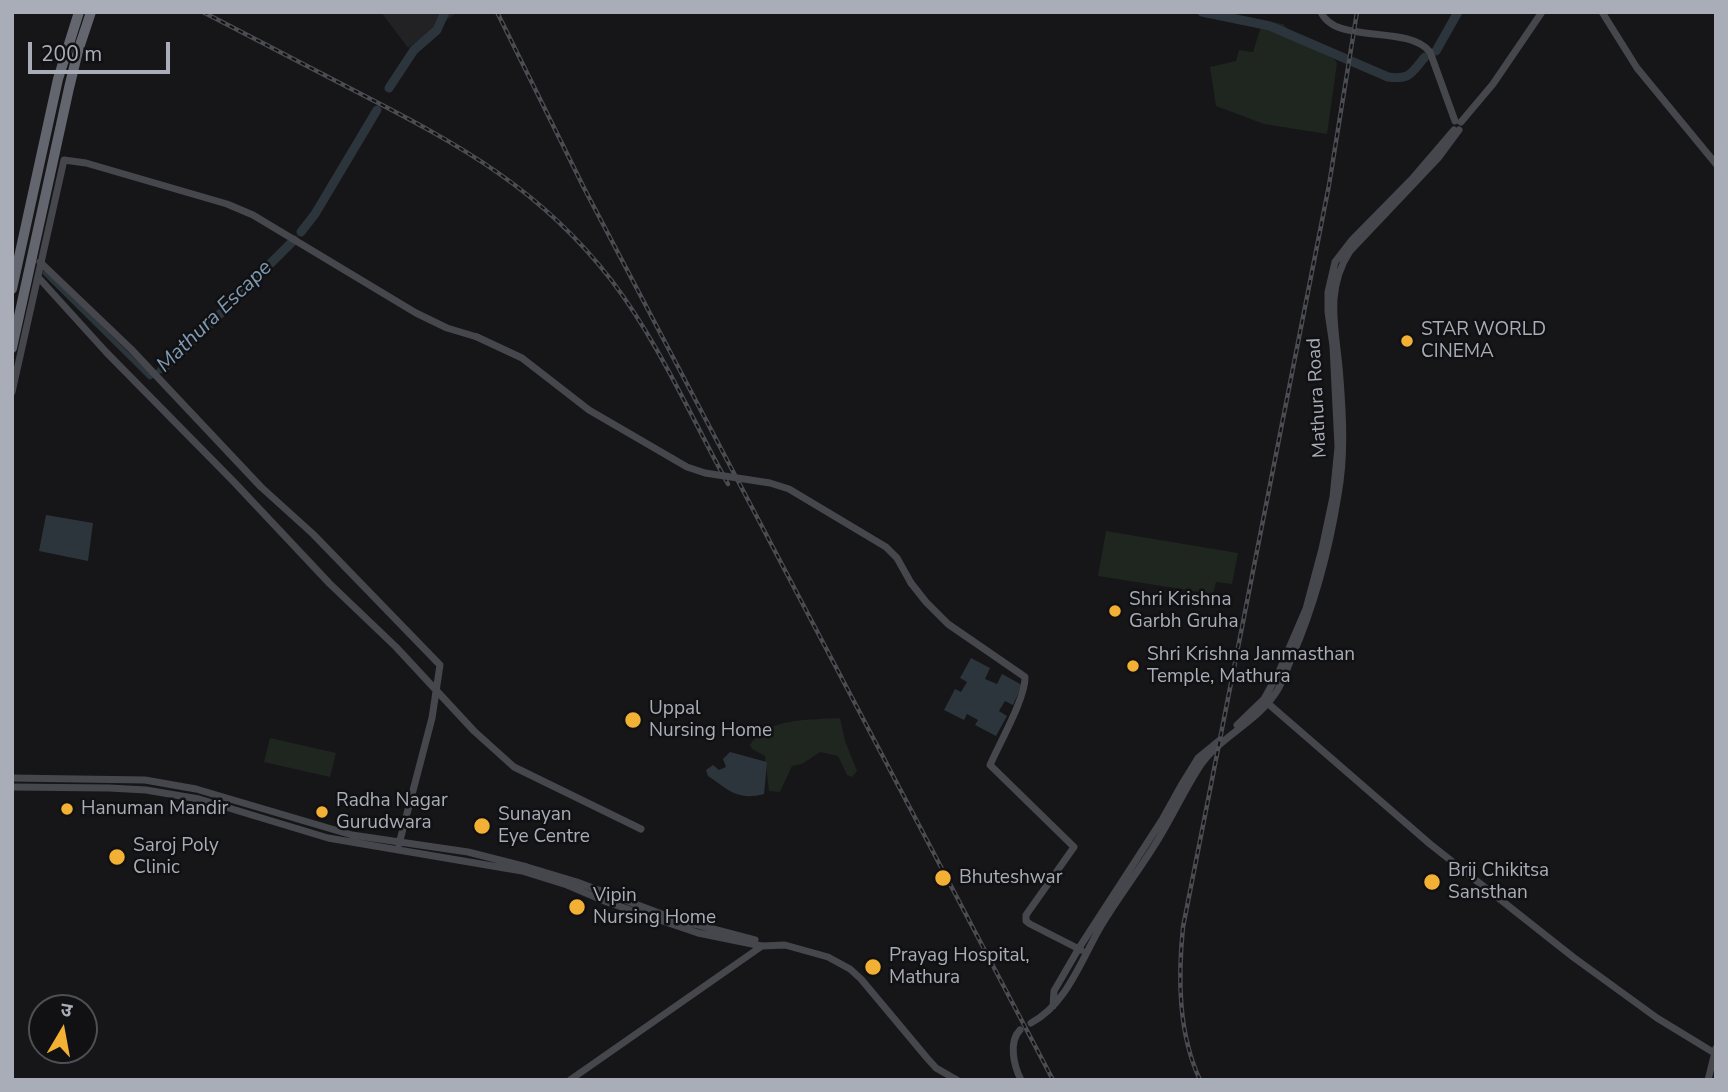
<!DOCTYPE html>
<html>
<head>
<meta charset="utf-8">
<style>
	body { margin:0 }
	#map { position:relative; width:1728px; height:1092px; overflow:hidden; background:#161618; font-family:"Nunito Sans","Noto Sans Devanagari",sans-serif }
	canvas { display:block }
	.frame { position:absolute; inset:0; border:14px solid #a8adb8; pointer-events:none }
	.north { position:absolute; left:28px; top:994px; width:70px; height:70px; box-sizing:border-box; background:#111113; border:2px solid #4d4f55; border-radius:50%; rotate:10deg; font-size:19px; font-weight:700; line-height:28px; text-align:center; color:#a8adb8 }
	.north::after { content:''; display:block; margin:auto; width:24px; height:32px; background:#f2b134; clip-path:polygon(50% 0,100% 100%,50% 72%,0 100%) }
	.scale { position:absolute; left:28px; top:42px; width:142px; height:32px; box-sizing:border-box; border:4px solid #a8adb8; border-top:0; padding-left:9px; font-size:21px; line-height:24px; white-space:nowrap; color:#a8adb8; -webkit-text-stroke:5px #111113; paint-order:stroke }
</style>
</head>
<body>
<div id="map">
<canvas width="1728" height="1092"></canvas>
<div class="frame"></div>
<div class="north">उ</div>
<div class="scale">200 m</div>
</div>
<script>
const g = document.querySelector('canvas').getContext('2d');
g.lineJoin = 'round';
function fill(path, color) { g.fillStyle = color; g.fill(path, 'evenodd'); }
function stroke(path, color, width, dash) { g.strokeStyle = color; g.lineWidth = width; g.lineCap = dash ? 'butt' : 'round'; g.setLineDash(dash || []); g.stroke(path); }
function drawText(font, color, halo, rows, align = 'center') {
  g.font = font + ' "Nunito Sans",sans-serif'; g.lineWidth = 5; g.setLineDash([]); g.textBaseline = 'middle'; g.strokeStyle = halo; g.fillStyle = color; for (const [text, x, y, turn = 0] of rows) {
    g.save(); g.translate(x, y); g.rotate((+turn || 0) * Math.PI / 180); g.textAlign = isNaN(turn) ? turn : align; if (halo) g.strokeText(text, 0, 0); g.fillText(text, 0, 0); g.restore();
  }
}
const built = new Path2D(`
	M 381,12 L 458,12 L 408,48 Z`);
const green = new Path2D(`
	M 1266,21 L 1283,24 L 1301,43 L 1334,59 L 1337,63 L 1327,134 L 1264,124 L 1216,106 L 1210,67 L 1236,61 L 1239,50 L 1253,52 L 1260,30 Z
	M 1106,531 L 1238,553 L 1232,584 L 1216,582 L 1213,594 L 1098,576 Z
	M 840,718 L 845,741 L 857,771 L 852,777 L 847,775 L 838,756 L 820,752 L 802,764 L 792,766 L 780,792 L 769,791 L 765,756 L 752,749 L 750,745 C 766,717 812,720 840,718 Z
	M 270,738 L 336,753 L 330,777 L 264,762 Z`);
const water = new Path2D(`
	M 46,515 L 93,523 L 88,561 L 39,551 Z
	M 971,658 L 990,668 L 985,679 L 997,684 L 1002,674 L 1022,685 L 1013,705 L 1005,701 L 999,711 L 1007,716 L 996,736 L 975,725 L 978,720 L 967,714 L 964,720 L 944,710 L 955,689 L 961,692 L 967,682 L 960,678 Z
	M 730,752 L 767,762 L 764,794 C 737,801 729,790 708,776 L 706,770 L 713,765 L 719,770 L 726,767 L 723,759 Z`);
const canal = new Path2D(`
	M 45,273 L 150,377 L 162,369`);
const river = new Path2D(`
	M 1202,12 L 1270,26 L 1388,77 C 1411,80 1411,73 1425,57
	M 1436,51 L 1458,12
	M 389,88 L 414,50 L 437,30 L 445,12
	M 301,232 L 315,214 L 377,110
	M 162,369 L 183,351 L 294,240`);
const secondary = new Path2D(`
	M 1321,12 C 1335,45 1408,24 1430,52 L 1455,121
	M 1602,12 L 1637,68 L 1716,164
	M 1461,122 L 1493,84 L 1542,12
	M 40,262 L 131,349 L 261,487 L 313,534 L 440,665 L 432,718 L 399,844
	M 38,277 L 106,352 L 234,482 L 330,584 L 396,647 L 474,731 L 514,767 L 641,829
	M 12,392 L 64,160 L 86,163 L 227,204 L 253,215 L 416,313 L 447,328 L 477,337
	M 911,583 L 926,602 L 948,624 L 1025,677 C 1026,697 999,744 990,765 L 1074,847 L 1026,915 L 1026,921 L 1030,924 L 1081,950
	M 1264,700 L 1430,844 L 1573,957 L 1657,1018 L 1716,1054
	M 1237,725 L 1264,699 L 1278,674 L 1306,609 L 1322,549 L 1333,497 L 1338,447 L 1333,346 L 1328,312 L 1328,292 L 1335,262 L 1352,240 L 1412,179 L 1454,130
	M 12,778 L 145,780 L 196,789 L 352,835 L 468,852 L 527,867 L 577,882 L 675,919 L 755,940
	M 12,787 L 109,788 L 146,790 L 199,799 L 328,838 L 522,871 L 567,885 L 607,902 L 698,933 L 762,946 L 785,945 L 828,957 L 850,969 L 861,979 L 927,1058 L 936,1068 L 957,1080
	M 1053,1006 L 1054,991 L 1079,948 L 1162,820 L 1182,784 L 1198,758 L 1220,740
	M 1031,1023 C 1067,1004 1081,960 1101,926 C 1119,896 1141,868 1159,838 C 1173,815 1184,791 1198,769 C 1218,737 1257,723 1277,691 C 1283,681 1287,668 1292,657 C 1315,604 1329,551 1338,495 C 1345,456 1343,418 1340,379 C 1337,332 1323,292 1350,251 L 1439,157 L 1459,130
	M 1020,1030 C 1008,1042 1014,1066 1021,1080
	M 570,1080 L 762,946
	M 1708,1080 L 1716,1048`);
const highway = new Path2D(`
	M 12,289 L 58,79 L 79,12
	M 12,348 L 69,88 L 78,51 L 91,12`);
const rail = new Path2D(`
	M 203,12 C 255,39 307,66 359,93 C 460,145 541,189 612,281 C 659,343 691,417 728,484
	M 497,12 L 584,188 L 1053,1080
	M 1200,1080 C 1178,1033 1178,977 1183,927 L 1329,185 L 1357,12`);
const secondaryBridge = new Path2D(`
	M 477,337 L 522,358 L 589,410 L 687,467 L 705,473 L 770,483 L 789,489 L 886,547 L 897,558 L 911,583`);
const markers = [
	[1407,341,7,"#f2b134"],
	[1115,611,7,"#f2b134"],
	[1133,666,7,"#f2b134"],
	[633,720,9,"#f2b134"],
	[67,809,7,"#f2b134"],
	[322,812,7,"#f2b134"],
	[482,826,9,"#f2b134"],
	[117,857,9,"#f2b134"],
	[943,878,9,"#f2b134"],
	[1432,882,9,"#f2b134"],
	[577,907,9,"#f2b134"],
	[873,967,9,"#f2b134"]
];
const poiNames = [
	["STAR WORLD",1421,330],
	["CINEMA",1421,352],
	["Shri Krishna",1129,600],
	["Garbh Gruha",1129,622],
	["Shri Krishna Janmasthan",1147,655],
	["Temple, Mathura",1147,677],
	["Uppal",649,709],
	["Nursing Home",649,731],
	["Radha Nagar",336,801],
	["Gurudwara",336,823],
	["Hanuman Mandir",81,809],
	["Sunayan",498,815],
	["Eye Centre",498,837],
	["Saroj Poly",133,846],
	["Clinic",133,868],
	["Brij Chikitsa",1448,871],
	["Sansthan",1448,893],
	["Bhuteshwar",959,878],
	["Vipin",593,896],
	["Nursing Home",593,918],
	["Prayag Hospital,",889,956],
	["Mathura",889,978]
];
const streetNames = [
	["Mathura Road",1318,398,-93]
];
const waterNames = [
	["Mathura Escape",215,317,-44]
];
fill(built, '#222225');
fill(green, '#1e261f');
fill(water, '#2c353c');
stroke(canal, '#2c353c', 5);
stroke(river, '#2c353c', 9);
stroke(secondary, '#45474d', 7);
stroke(highway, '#63666e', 10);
stroke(rail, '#4a4c52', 4.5);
stroke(rail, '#111113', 2, [5]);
stroke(secondaryBridge, '#45474d', 7);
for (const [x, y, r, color] of markers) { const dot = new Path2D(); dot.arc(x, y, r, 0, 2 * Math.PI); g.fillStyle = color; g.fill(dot); stroke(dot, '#111113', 2.5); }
drawText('19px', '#a8adb8', '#111113', poiNames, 'left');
drawText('19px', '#a8adb8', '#111113', streetNames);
drawText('italic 21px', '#7f9bb3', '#111113', waterNames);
</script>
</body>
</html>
